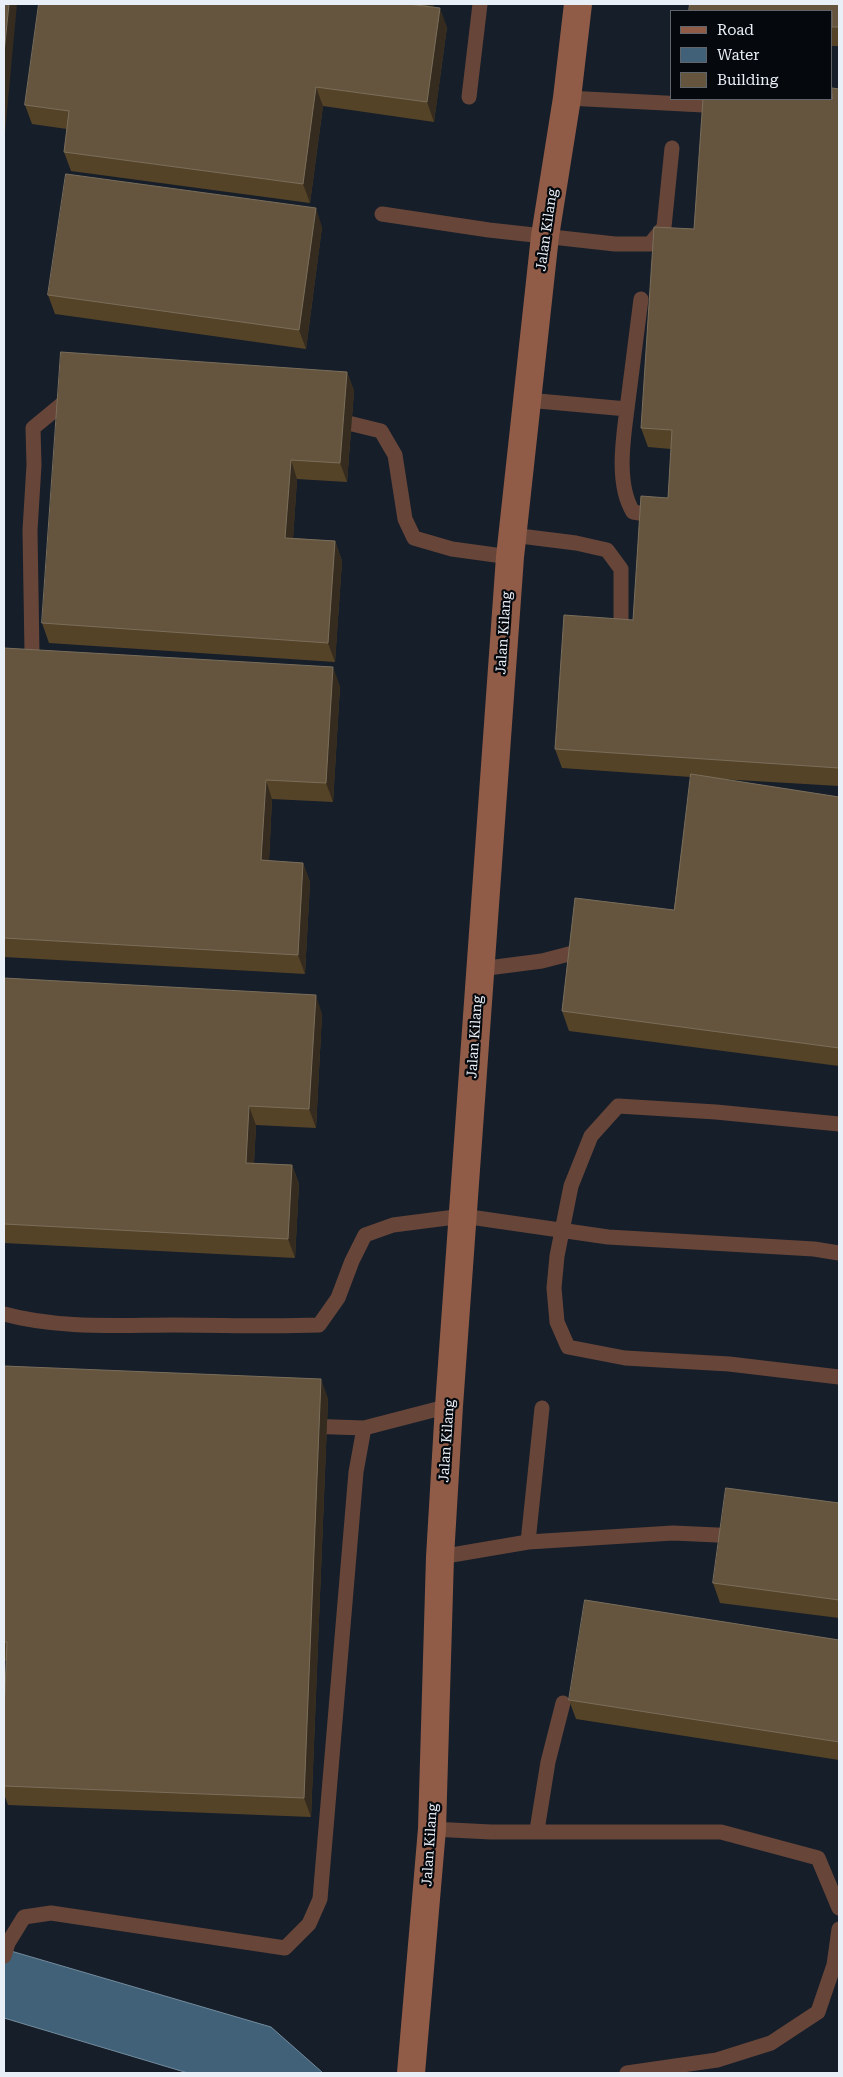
<!DOCTYPE html>
<html>
<head>
<meta charset="utf-8">
<style>
	body { margin:0 }
	#map { position:relative; width:843px; height:2077px; overflow:hidden; background:#161e2a; font-family:"Roboto Serif",serif }
	canvas { display:block }
	.frame { position:absolute; inset:0; border:5px solid #e9eff7; pointer-events:none }
	.legend { position:absolute; left:670px; top:10px; width:162px; height:90px; box-sizing:border-box; background:#05080d; border:1px solid #60646b; margin:0; padding:6px 9px; list-style:none; font-size:15px; color:#e9eff7 }
	.legend li { display:flex; align-items:center; gap:10px; height:25px }
	.legend b { width:25px; border:1px solid #60646b }
</style>
</head>
<body>
<div id="map">
<canvas width="843" height="2077"></canvas>
<div class="frame"></div>
<ul class="legend">
<li><b style="height:6px;background:#915c47"></b>Road</li>
<li><b style="height:14px;background:#416178"></b>Water</li>
<li><b style="height:14px;background:#65553e"></b>Building</li>
</ul>
</div>
<script>
const g = document.querySelector('canvas').getContext('2d');
g.lineJoin = 'round';
function fill(path, color) { g.fillStyle = color; g.fill(path, 'evenodd'); }
function stroke(path, color, width, dash) { g.strokeStyle = color; g.lineWidth = width; g.lineCap = dash ? 'butt' : 'round'; g.setLineDash(dash || []); g.stroke(path); }
function drawText(font, color, halo, rows, align = 'center') {
  g.font = font + ' "Roboto Serif",serif'; g.lineWidth = 4.5; g.setLineDash([]); g.textBaseline = 'middle'; g.strokeStyle = halo; g.fillStyle = color; for (const [text, x, y, turn = 0] of rows) {
    g.save(); g.translate(x, y); g.rotate((+turn || 0) * Math.PI / 180); g.textAlign = isNaN(turn) ? turn : align; if (halo) g.strokeText(text, 0, 0); g.fillText(text, 0, 0); g.restore();
  }
}
const water = new Path2D(`
	M 4,1949 L 271,2027 L 323,2073 L 188,2073 L 4,2018 Z`);
const lane = new Path2D(`
	M 469,97 L 480,4
	M 567,98 L 723,106
	M 382,214 L 489,230 L 615,244 L 650,244 L 664,227 L 672,148
	M 527,400 L 627,409 C 623,440 616,484 633,512 L 659,516
	M 627,409 L 641,299
	M 332,419 L 381,431 L 395,455 L 405,519 L 414,538 L 452,549 L 510,557
	M 512,535 L 576,543 L 607,550 L 621,569 L 621,639
	M 32,653 L 30,530 L 34,465 L 33,428 L 62,404 L 75,404
	M 480,969 L 542,961 L 588,949
	M 839,1124 L 716,1112 L 618,1106 L 591,1136 L 571,1186 L 557,1256 L 554,1288 L 557,1322 L 568,1347 L 625,1358 L 729,1364 L 839,1377
	M 4,1314 C 59,1329 118,1325 174,1325 C 223,1325 270,1327 319,1325 L 338,1298 L 352,1261 L 365,1235 L 393,1225 L 463,1216 L 608,1237 L 814,1249 L 839,1253
	M 306,1426 L 364,1428
	M 528,1542 L 542,1408
	M 440,1557 L 528,1542 L 673,1533 L 739,1536
	M 432,1829 L 491,1832 L 721,1832 L 818,1858 L 839,1908
	M 537,1830 L 548,1762 L 563,1703
	M 4,1956 L 8,1943 L 24,1917 L 51,1913 L 285,1948 L 309,1924 L 320,1899 L 356,1472 L 364,1428 L 449,1406
	M 627,2073 L 717,2060 L 771,2043 L 818,2012 L 834,1965 L 839,1929`);
const secondary = new Path2D(`
	M 411,2073 L 432,1829 L 440,1557 L 449,1406 L 510,557 L 545,236 L 567,98 L 578,4`);
const wall = new Path2D(`
	M 39,4 L 434,4 L 433,7 L 447,27 L 434,122 L 323,106 L 310,203 L 71,171 L 64,152 L 67,129 L 32,124 L 25,105 Z
	M 839,4 L 839,46 L 832,46 L 832,11 Z
	M 839,89 L 839,786 L 720,779 L 839,797 L 839,1066 L 569,1031 L 562,1011 L 674,910 L 691,777 L 562,768 L 555,749 L 633,620 L 668,498 L 671,449 L 648,447 L 641,428 L 694,229 Z
	M 322,227 L 306,349 L 55,314 L 48,295 Z
	M 347,372 L 354,391 L 347,482 L 297,479 L 293,538 L 335,541 L 342,561 L 335,662 L 49,643 L 42,623 Z
	M 4,648 L 340,686 L 333,802 L 272,799 L 269,861 L 303,863 L 310,882 L 305,974 L 4,957 Z
	M 4,978 L 322,1014 L 316,1128 L 256,1125 L 254,1163 L 292,1165 L 299,1184 L 295,1258 L 4,1243 Z
	M 4,1366 L 328,1398 L 311,1817 L 8,1805 L 4,1794 L 4,1713 L 6,1661 L 4,1661 Z
	M 839,1503 L 839,1618 L 720,1603 L 713,1583 Z
	M 839,1640 L 839,1760 L 576,1719 L 569,1700 Z`);
const shadedWall = new Path2D(`
	M 9,4 L 17,4 L 4,144 L 4,53 Z
	M 427,4 L 434,4 L 432,18 Z
	M 440,8 L 447,27 L 434,122 L 427,102 Z
	M 316,87 L 323,106 L 310,203 L 303,184 Z
	M 316,208 L 322,227 L 306,349 L 299,330 Z
	M 347,372 L 354,391 L 347,482 L 340,463 Z
	M 291,460 L 297,479 L 292,557 L 285,538 Z
	M 335,541 L 342,561 L 335,662 L 328,643 Z
	M 333,667 L 340,686 L 333,802 L 326,783 Z
	M 266,780 L 272,799 L 268,879 L 261,860 Z
	M 303,863 L 310,882 L 305,974 L 298,955 Z
	M 316,995 L 322,1014 L 316,1128 L 309,1109 Z
	M 249,1106 L 256,1125 L 253,1182 L 246,1163 Z
	M 292,1165 L 299,1184 L 295,1258 L 288,1239 Z
	M 321,1379 L 328,1398 L 311,1817 L 304,1798 Z`);
const building = new Path2D(`
	M 4,4 L 9,4 L 4,53 Z
	M 39,4 L 408,4 L 440,8 L 427,102 L 316,87 L 303,184 L 64,152 L 69,111 L 25,105 Z
	M 690,4 L 839,4 L 839,27 L 832,27 L 832,11 L 689,11 Z
	M 832,88 L 839,89 L 839,768 L 555,749 L 564,615 L 633,620 L 641,496 L 668,498 L 672,430 L 641,428 L 654,227 L 694,229 L 703,99 L 832,99 Z
	M 66,174 L 316,208 L 299,330 L 48,295 Z
	M 61,352 L 347,372 L 340,463 L 291,460 L 285,538 L 335,541 L 328,643 L 42,623 Z
	M 4,648 L 333,667 L 326,783 L 266,780 L 261,860 L 303,863 L 298,955 L 4,938 Z
	M 691,774 L 839,797 L 839,1048 L 562,1011 L 575,898 L 674,910 Z
	M 4,978 L 316,995 L 309,1109 L 249,1106 L 246,1163 L 292,1165 L 288,1239 L 4,1224 Z
	M 4,1366 L 321,1379 L 304,1798 L 4,1786 L 4,1713 L 7,1642 L 4,1642 Z
	M 726,1488 L 839,1503 L 839,1600 L 713,1583 Z
	M 585,1600 L 839,1640 L 839,1742 L 569,1700 Z`);
const streetNames = [
	["Jalan Kilang",547,230,-82],
	["Jalan Kilang",504,633,-86],
	["Jalan Kilang",475,1037,-86],
	["Jalan Kilang",447,1441,-86],
	["Jalan Kilang",430,1845,-86]
];
fill(water, '#416178');
stroke(water, '#738c9e', 1);
stroke(lane, '#674639', 15);
stroke(secondary, '#915c47', 28);
fill(wall, '#554328');
fill(shadedWall, '#352c1f');
fill(building, '#65553e');
stroke(building, '#7a6e5b', 1);
drawText('14px', '#e9eff7', '#05080d', streetNames);
</script>
</body>
</html>
